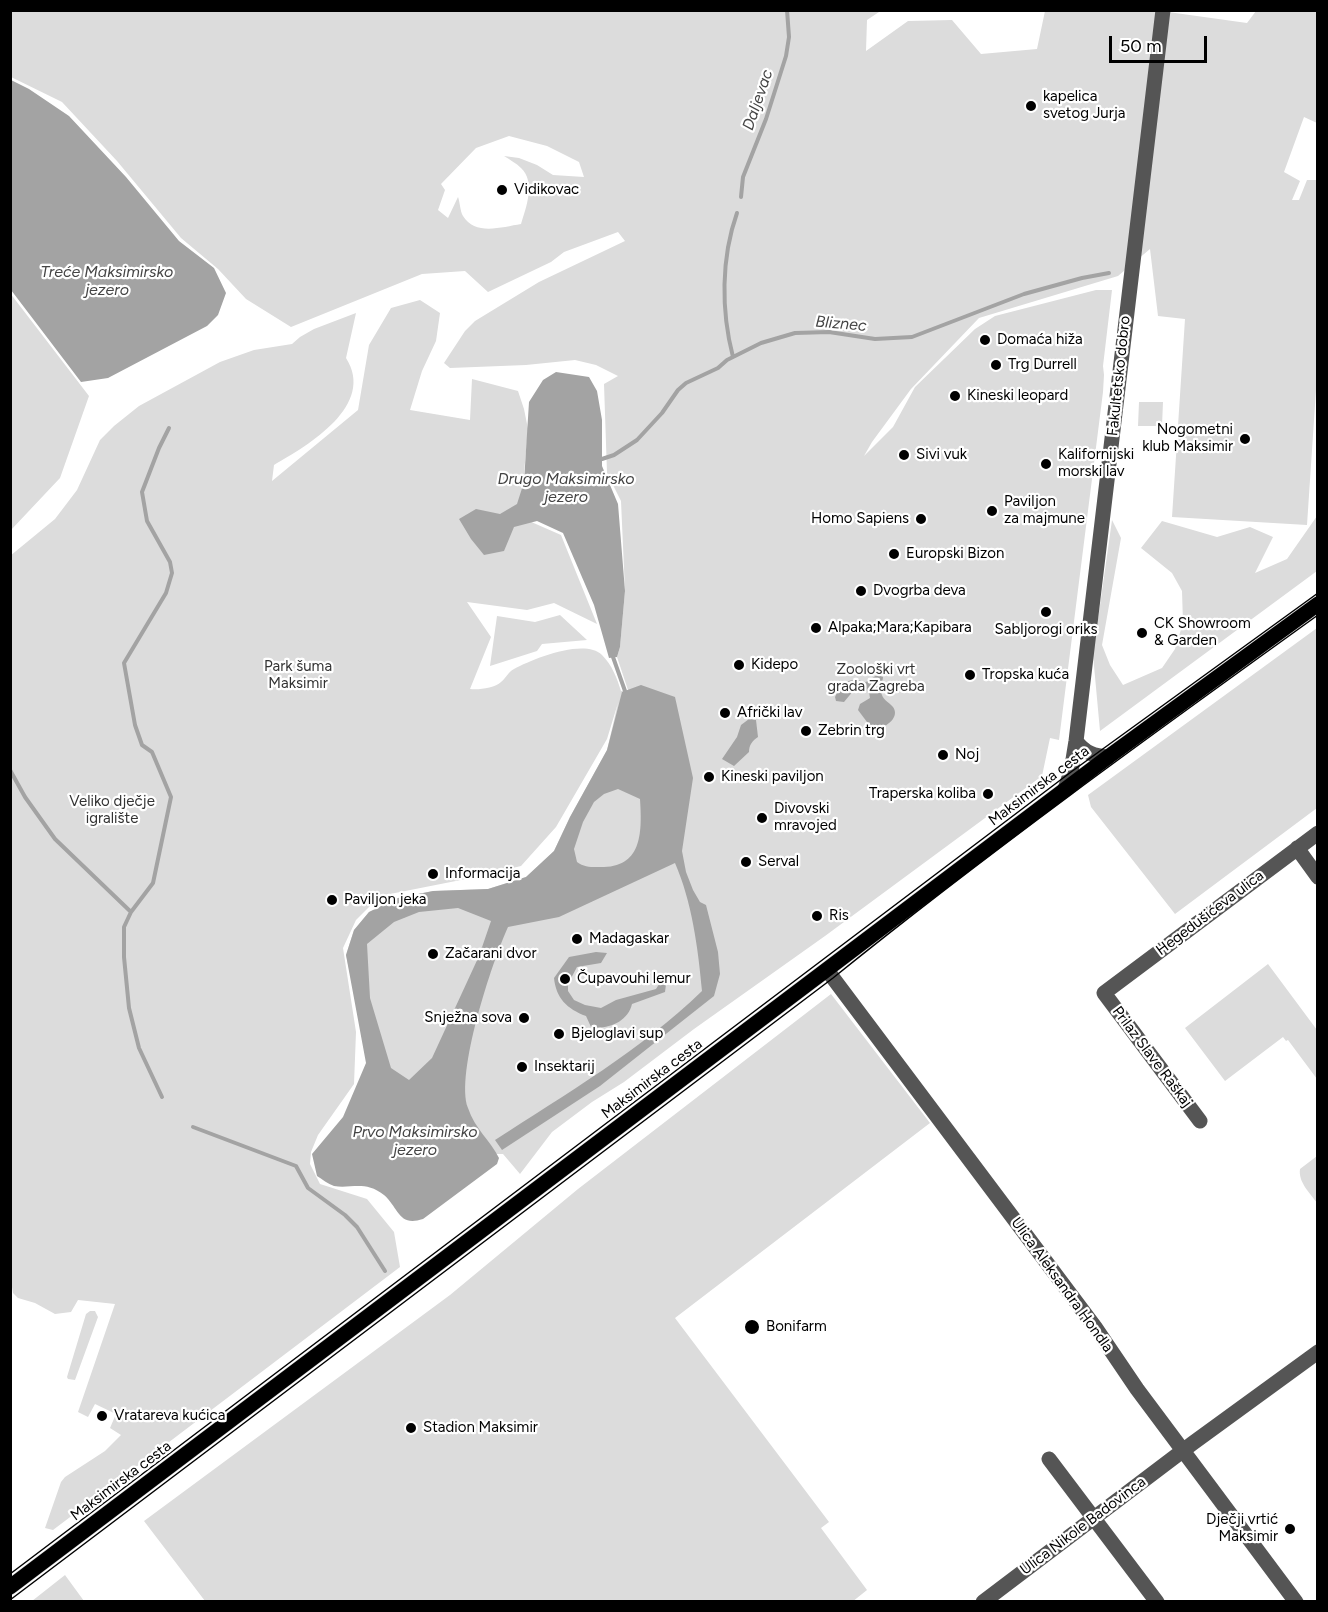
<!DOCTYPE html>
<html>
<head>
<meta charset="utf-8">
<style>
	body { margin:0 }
	#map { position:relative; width:1328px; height:1612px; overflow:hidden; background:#fff; font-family:Figtree,sans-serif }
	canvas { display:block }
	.frame { position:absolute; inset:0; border:12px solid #000; pointer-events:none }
	.scale { position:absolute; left:1109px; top:36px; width:98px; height:27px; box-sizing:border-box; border:3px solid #000; border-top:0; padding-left:8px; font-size:18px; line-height:21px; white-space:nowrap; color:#000; -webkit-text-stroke:4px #fff; paint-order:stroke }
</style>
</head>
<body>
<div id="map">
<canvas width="1328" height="1612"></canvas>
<div class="frame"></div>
<div class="scale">50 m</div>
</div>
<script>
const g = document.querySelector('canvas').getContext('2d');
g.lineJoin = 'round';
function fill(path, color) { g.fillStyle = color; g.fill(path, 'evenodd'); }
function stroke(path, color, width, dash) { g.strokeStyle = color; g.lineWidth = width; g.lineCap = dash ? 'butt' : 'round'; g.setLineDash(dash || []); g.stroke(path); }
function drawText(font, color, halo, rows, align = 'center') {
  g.font = font + ' Figtree,sans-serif'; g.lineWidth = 4.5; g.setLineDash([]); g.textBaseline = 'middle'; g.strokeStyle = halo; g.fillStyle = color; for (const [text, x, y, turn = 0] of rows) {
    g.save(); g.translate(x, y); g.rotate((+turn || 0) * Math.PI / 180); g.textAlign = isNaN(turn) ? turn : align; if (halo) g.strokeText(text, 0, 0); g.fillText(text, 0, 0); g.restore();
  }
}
const green = new Path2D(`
	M 882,10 L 867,20 L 866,51 L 908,21 L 952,20 L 981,54 L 1037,49 L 1045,11 L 1161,11 L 1247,23 L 1256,11 L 1317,11 L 1317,123 L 1304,117 L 1284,172 L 1300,181 L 1292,200 L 1299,200 L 1307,180 L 1317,180 L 1318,360 L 1307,525 L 1172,517 L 1185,319 L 1158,316 L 1150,249 L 1118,276 L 979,318 L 911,389 L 872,442 L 864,456 L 893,427 L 915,387 L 975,329 L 995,316 L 1096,290 L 1112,290 L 1103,366 L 1104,375 L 1103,392 L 1059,740 L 1050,738 L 1042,776 L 825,936 L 694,1029 L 624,1082 L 592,1102 L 552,1132 L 520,1174 L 503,1154 L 492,1154 L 382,1080 L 357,1006 L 346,955 L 354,930 L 369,912 L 398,898 L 433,891 L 488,889 L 526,877 L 554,851 L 570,817 L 607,750 L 618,703 L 607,739 L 556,827 L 521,866 L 471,878 L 380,896 L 356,920 L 343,948 L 356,1032 L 354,1084 L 318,1135 L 311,1152 L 310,1164 L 320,1184 L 367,1199 L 394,1232 L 400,1267 L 53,1530 L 45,1528 L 61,1482 L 65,1477 L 105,1451 L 121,1435 L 110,1428 L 116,1414 L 95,1404 L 88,1417 L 78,1412 L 115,1304 L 78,1300 L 71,1312 L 55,1314 L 35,1303 L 18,1298 L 13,1293 L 11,1281 L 10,556 L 55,519 L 77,490 L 100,440 L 114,426 L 139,406 L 220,362 L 254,350 L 292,344 L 300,337 L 314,329 L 356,313 L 346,358 C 376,405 309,445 274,465 L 272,481 L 358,410 L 369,345 L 391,308 L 420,300 L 440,313 L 436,341 L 422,371 L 410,410 L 470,420 L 472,379 L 518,391 L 524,409 L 528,429 L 520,517 L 561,535 L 597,624 L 554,603 L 527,610 L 467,602 L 491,637 L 470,689 C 479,690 495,688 501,682 C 506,678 508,672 514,669 C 533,659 584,638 602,655 C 612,665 617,678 621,691 L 628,690 L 617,657 L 620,647 L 625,591 L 621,501 L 607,473 L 604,384 L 618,376 L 596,365 L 575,360 L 526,365 L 450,368 L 444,363 L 465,331 L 475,321 L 539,282 L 625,241 L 618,232 L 564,252 L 551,262 L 488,292 L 465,271 L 422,274 L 291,327 L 246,299 L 218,269 L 181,238 L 117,161 L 62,102 L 11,77 L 11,11 ZM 509,136 L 547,146 L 579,162 L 584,177 L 553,175 L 537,165 L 519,158 L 504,156 C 510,160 516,163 521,168 C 536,182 526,208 521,224 C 502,227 475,236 463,216 C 460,211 460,202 458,197 L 448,218 L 438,210 L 445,190 L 441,184 L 476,148 Z
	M 10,293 L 89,396 L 60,478 L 11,530 Z
	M 1139,402 L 1163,402 L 1162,426 L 1138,426 Z
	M 1317,516 L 1317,571 L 1100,731 L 1093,655 L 1112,520 L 1121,538 L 1102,645 L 1110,665 L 1123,685 L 1162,668 L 1175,649 L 1183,623 L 1182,591 L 1172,573 L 1141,548 L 1162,521 L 1217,537 L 1250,527 L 1273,537 L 1255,573 L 1287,559 Z
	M 560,615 L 587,640 L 542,644 L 537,651 L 490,666 L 497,616 L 535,622 Z
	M 1317,628 L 1317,808 L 1175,914 L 1091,807 L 1088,795 Z
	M 1268,964 L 1317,1030 L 1317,1079 L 1288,1040 L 1286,1041 L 1283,1037 L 1225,1081 L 1185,1028 Z
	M 831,994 L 930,1123 L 675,1318 L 829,1522 L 821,1528 L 867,1590 L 852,1602 L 205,1601 L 144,1521 L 450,1295 L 578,1189 Z
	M 1317,1156 L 1317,1203 C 1310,1193 1298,1182 1300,1169 Z
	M 90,1311 L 95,1311 L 98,1317 L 75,1380 L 68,1379 L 67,1377 L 86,1314 Z
	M 65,1575 L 84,1601 L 32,1601 Z`);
const water = new Path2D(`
	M 11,80 L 29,89 L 69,116 L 126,177 L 179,241 L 214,268 L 226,293 L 218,315 L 207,326 L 108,378 L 81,382 L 11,290 Z
	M 556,372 L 589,377 L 597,391 L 602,420 L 602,466 L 618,504 L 625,591 L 620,647 L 617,657 L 609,658 L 594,605 L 563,533 L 537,521 L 514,527 L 504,551 L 484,555 L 471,539 L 459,519 L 476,509 L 500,514 L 517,504 L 524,482 L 529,402 L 543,380 Z
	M 877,675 L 883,677 C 883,681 880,686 881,691 C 882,700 888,701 893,707 C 900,717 887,726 879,729 L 870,726 L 858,710 L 860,704 L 870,698 L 869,692 L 860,689 L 854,690 L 844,702 L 836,701 L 835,697 C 842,681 850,677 866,682 Z
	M 641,685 L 675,697 L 693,778 L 682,851 L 686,872 L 693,890 L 700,902 L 706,905 L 718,952 L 720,974 L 714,996 L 600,1086 L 502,1150 L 495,1140 C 566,1094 641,1050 702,991 C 698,948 692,902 675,863 L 559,917 L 508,927 C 492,962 455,1074 468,1108 C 475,1129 490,1140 499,1158 L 497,1164 L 423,1219 C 398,1227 399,1208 384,1195 C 365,1180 351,1189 334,1186 C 328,1184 322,1179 317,1176 L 312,1154 L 343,1117 L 366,1063 L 346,955 L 354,930 L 369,912 L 398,898 L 433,891 L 488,889 L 526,877 L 554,851 L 570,817 L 607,750 L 622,692 ZM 618,789 L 640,799 C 642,830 643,866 604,867 C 593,867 585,868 577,862 L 574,849 L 583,822 L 594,802 L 604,794 ZM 458,908 L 491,921 L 479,956 L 432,1058 L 409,1080 L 391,1068 L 370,998 L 367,944 L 394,922 L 419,912 Z
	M 749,719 L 756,720 L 758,737 C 752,741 749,745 749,752 L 734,766 L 722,759 L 737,737 L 741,725 Z
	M 596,952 L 607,953 L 601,963 L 577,967 L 568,984 L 568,991 L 574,1000 L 585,1005 L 601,1008 L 616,1000 L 656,989 L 661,981 L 666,984 L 665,992 L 632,1004 C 628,1022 607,1030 591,1027 L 586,1016 C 567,1009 556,998 554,978 L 569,957 Z`);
const stream = new Path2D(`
	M 741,197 L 743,177 L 766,119 L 786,56 L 789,37 L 787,10
	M 733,357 C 721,311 721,258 737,213
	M 602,459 L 614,455 L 637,440 L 662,413 L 678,390 L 686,383 L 718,368 L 727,360 L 761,343 L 795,333 L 829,332 L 875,339 L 912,337 L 1024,294 L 1082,278 L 1109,273
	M 613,657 L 625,691
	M 10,770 L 25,797 L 55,839 L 131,912
	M 162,1097 L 139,1048 L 129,1008 L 124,957 L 124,927 L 131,912 L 153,883 L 171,797 L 152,752 L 142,745 L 135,725 L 124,663 L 166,593 L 172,573 L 170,562 L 147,521 L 142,492 L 159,448 L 169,428
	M 193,1127 L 296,1166 L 308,1188 L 345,1215 L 357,1227 L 385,1271`);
const minor = new Path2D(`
	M 1076,741 C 1085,753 1094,756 1108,757
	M 1065,789 L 1071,772 L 1076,741 L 1163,10
	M 1297,848 L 1318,877
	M 827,970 L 1095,1327 L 1137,1389 L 1296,1602
	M 1200,1121 L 1104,993 L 1318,833
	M 1049,1459 L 1157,1602
	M 983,1602 L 1193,1443 L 1318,1352`);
const major = new Path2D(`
	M 10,1587 L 1108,757 L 1318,604`);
const tram = new Path2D(`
	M 10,1574 L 1071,772 L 1318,593
	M 10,1600 L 833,978 C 990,851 1154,733 1318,615`);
const markers = [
	[1031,106,6,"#000"],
	[502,190,6,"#000"],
	[985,340,6,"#000"],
	[996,365,6,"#000"],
	[955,396,6,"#000"],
	[1245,439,6,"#000"],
	[904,455,6,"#000"],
	[1046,464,6,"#000"],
	[992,511,6,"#000"],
	[921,519,6,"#000"],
	[894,554,6,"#000"],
	[861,591,6,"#000"],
	[1046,612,6,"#000"],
	[816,628,6,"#000"],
	[1142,633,6,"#000"],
	[739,665,6,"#000"],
	[970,675,6,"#000"],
	[725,713,6,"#000"],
	[806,731,6,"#000"],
	[943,755,6,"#000"],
	[709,777,6,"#000"],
	[988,794,6,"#000"],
	[762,818,6,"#000"],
	[746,862,6,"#000"],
	[433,874,6,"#000"],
	[332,900,6,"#000"],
	[817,916,6,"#000"],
	[577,939,6,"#000"],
	[433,954,6,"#000"],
	[565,979,6,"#000"],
	[524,1018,6,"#000"],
	[559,1034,6,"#000"],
	[522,1067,6,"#000"],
	[752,1327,8,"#000"],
	[102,1416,6,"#000"],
	[411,1428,6,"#000"],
	[1290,1529,6,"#000"]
];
const poiNames = [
	["kapelica",1043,97],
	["svetog Jurja",1043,114],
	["Vidikovac",514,190],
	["Domaća hiža",997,340],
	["Trg Durrell",1008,365],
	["Kineski leopard",967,396],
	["Nogometni",1233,430,"right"],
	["klub Maksimir",1233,447,"right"],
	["Sivi vuk",916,455],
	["Kalifornijski",1058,455],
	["morski lav",1058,472],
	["Paviljon",1004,502],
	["za majmune",1004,519],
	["Homo Sapiens",909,519,"right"],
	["Europski Bizon",906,554],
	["Dvogrba deva",873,591],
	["CK Showroom",1154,624],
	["& Garden",1154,641],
	["Alpaka;Mara;Kapibara",828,628],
	["Sabljorogi oriks",1046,630,"center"],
	["Kidepo",751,665],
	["Tropska kuća",982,675],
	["Afrički lav",737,713],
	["Zebrin trg",818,731],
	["Noj",955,755],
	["Kineski paviljon",721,777],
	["Traperska koliba",976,794,"right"],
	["Divovski",774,809],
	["mravojed",774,826],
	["Serval",758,862],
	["Informacija",445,874],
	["Paviljon jeka",344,900],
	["Ris",829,916],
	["Madagaskar",589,939],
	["Začarani dvor",445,954],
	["Čupavouhi lemur",577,979],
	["Snježna sova",512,1018,"right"],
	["Bjeloglavi sup",571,1034],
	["Insektarij",534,1067],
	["Bonifarm",766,1327],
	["Vratareva kućica",114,1416],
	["Stadion Maksimir",423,1428],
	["Dječji vrtić",1278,1520,"right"],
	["Maksimir",1278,1537,"right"]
];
const streetNames = [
	["Fakultetsko dobro",1119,376,-84],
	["Maksimirska cesta",1039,786,-37],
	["Hegedušićeva ulica",1210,913,-37],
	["Prilaz Slave Raškaj",1152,1057,53],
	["Maksimirska cesta",652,1079,-37],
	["Ulica Aleksandra Hondla",1062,1285,54],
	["Maksimirska cesta",121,1481,-37],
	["Ulica Nikole Badovinca",1083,1526,-37]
];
const parkNames = [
	["Park šuma",298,667],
	["Maksimir",298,684],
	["Zoološki vrt",876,670],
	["grada Zagreba",876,687],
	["Veliko dječje",112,802],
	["igralište",112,819]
];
const waterNames = [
	["Daljevac",758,100,-71],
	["Treće Maksimirsko",107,272],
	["jezero",107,290],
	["Bliznec",841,324,5],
	["Drugo Maksimirsko",566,479],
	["jezero",566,497],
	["Prvo Maksimirsko",415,1132],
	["jezero",415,1150]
];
fill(green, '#dcdcdc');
fill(water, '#a3a3a3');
stroke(stream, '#a3a3a3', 4);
stroke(major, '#dbdbdb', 16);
stroke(minor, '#555', 15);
stroke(major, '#000', 15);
stroke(tram, '#000', 1.5);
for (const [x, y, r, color] of markers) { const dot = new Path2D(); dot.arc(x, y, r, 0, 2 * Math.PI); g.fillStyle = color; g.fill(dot); stroke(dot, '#fff', 2); }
drawText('15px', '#000', '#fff', poiNames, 'left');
drawText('15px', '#000', '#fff', streetNames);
drawText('15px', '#333', '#fff', parkNames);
drawText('italic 16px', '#444', '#fff', waterNames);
</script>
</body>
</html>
